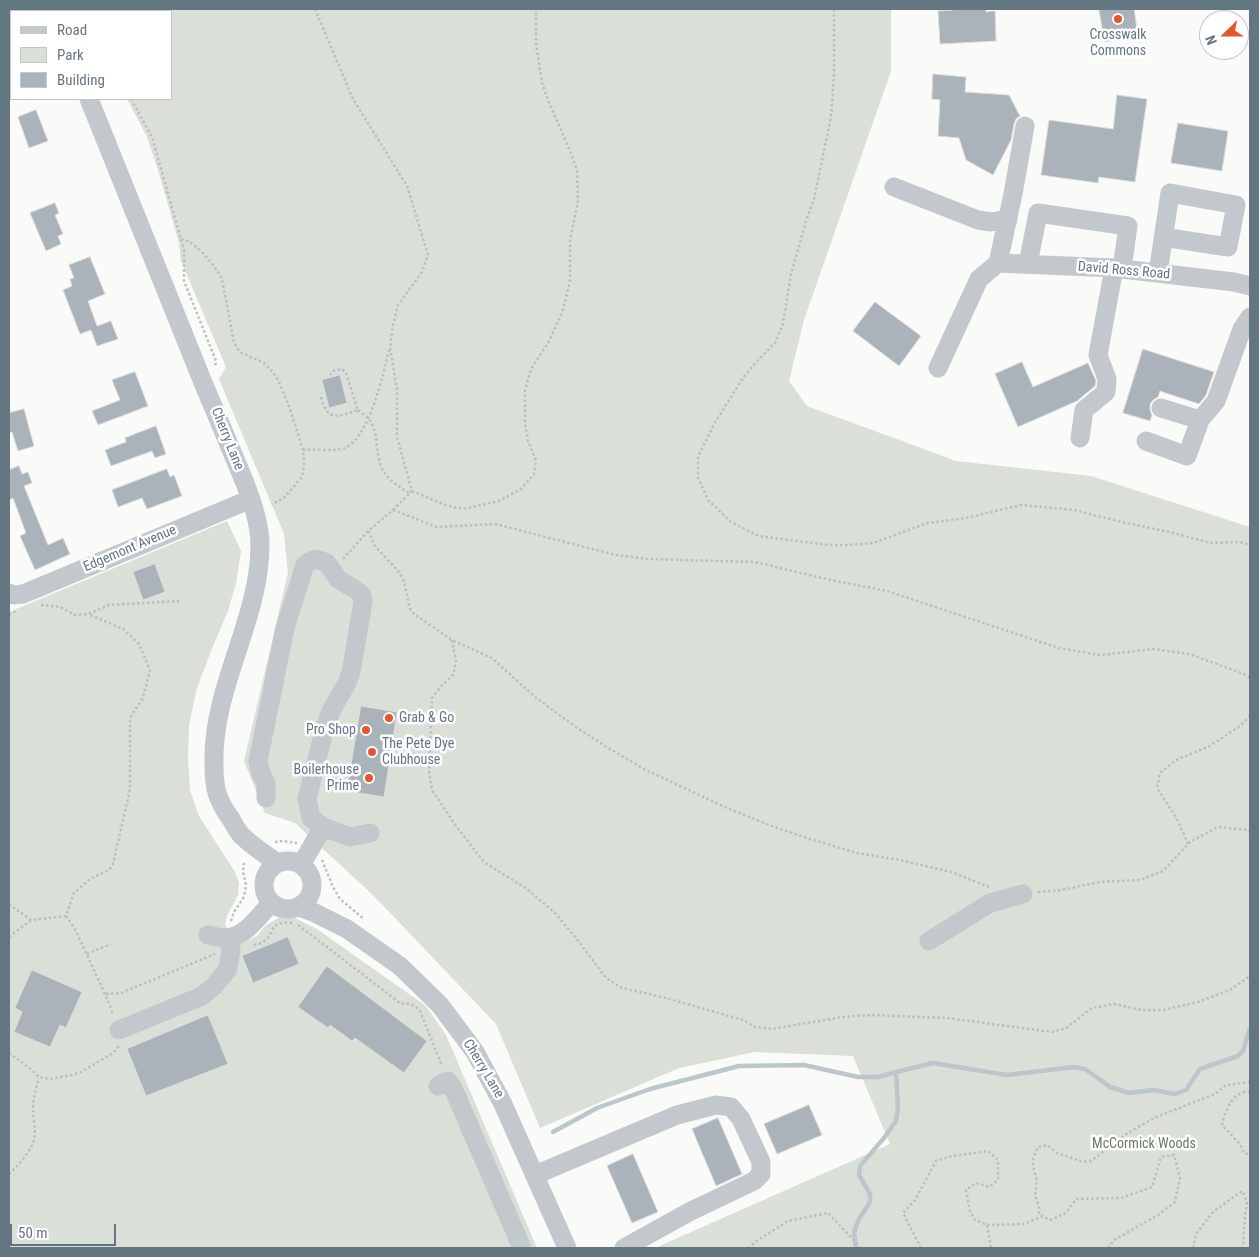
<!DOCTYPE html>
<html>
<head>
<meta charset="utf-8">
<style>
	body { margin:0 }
	#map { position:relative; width:1259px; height:1257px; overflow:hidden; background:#fafaf8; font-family:"Roboto Condensed",sans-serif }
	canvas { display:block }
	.frame { position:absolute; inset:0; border:10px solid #657683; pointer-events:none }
	.legend { position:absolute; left:10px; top:10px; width:162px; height:90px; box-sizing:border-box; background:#fff; border:1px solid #c1c8cd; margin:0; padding:6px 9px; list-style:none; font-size:15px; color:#657683 }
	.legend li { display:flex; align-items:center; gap:10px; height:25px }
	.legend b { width:25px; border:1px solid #c1c8cd }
	.north { position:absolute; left:1199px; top:10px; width:50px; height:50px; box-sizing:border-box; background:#fff; border:1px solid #c1c8cd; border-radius:50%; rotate:248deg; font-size:14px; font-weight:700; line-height:20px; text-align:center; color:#657683 }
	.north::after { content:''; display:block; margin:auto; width:18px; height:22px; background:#e4572e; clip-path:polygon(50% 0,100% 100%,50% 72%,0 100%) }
	.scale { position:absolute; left:10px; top:1224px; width:106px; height:22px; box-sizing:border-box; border:2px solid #657683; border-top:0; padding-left:6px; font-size:15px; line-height:18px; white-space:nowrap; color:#657683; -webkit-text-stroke:4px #fff; paint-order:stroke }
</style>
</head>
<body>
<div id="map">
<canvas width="1259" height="1257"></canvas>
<div class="frame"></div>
<ul class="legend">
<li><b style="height:6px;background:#c3c8cc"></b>Road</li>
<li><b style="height:14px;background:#dadfd7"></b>Park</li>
<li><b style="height:14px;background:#aab3b9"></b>Building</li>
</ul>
<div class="north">N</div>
<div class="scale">50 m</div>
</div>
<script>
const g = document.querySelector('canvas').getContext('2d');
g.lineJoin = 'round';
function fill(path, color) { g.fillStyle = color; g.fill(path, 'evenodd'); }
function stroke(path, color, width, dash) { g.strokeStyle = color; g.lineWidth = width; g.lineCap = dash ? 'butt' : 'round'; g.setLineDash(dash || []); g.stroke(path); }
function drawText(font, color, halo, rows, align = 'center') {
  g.font = font + ' "Roboto Condensed",sans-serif'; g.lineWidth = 5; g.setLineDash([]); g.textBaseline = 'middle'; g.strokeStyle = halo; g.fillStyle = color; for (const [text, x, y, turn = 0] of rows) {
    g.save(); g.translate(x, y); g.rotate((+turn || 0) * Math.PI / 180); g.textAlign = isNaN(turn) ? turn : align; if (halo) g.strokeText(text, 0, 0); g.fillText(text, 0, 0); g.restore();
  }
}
const green = new Path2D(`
	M 97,9 L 891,9 L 891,71 L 804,320 L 789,381 L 807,406 L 956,461 L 1091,476 L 1250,527 L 1250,1248 L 655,1248 L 890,1144 L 853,1056 L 755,1052 L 679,1068 L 540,1128 L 496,1024 L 374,896 L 295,823 L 265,813 L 244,761 L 288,573 L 284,534 L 219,379 L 226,367 L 181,261 L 179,243 L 158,170 L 146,135 L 127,99 L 171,99 L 171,11 L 99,11 Z
	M 227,521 L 241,551 L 236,583 L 228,611 L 213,646 L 197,688 L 189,725 L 188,758 L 190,790 L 199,816 L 235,872 L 239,883 L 238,895 L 227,916 L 225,923 L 232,942 L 245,941 L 257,936 L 265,926 L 278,918 L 293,917 L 317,929 L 426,1006 L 446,1035 L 537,1248 L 9,1248 L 9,612 Z`);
const stream = new Path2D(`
	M 553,1132 L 597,1108 L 650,1089 L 739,1066 L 804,1065 L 858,1077 L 879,1077 L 896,1072 L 933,1063 L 1007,1075 L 1074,1067 L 1085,1069 L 1110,1087 L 1129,1093 L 1153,1090 L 1175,1094 L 1186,1090 L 1200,1069 L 1238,1056 L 1243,1051 L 1250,1028
	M 856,1248 L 854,1232 L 859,1219 L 870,1202 L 870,1194 L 859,1175 L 860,1166 L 884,1138 L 896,1121 L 898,1107 L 896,1072`);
const building = new Path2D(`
	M 953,9 L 986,9 L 986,12 L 995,11 L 996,41 L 940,44 L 938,11 L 953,10 Z
	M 1099,9 L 1134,9 L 1137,29 L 1130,30 L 1132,37 L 1105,42 Z
	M 933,74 L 966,77 L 965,92 L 1009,95 L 1020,116 L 1016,119 L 1014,124 L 1011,140 L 993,175 L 966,160 L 959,138 L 938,136 L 940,100 L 932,99 Z
	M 1117,95 L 1147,99 L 1135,182 L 1099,177 L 1098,183 L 1041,175 L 1049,120 L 1113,129 Z
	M 36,110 L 48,141 L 29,148 L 18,117 Z
	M 1178,123 L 1228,131 L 1222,171 L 1171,163 Z
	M 55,203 L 59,213 L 55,215 L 63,234 L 58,236 L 61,244 L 46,251 L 30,213 Z
	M 90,257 L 105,294 L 88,301 L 97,326 L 111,321 L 118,339 L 97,346 L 91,330 L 80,334 L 63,290 L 72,286 L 70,279 L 74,278 L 69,265 Z
	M 875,302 L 921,336 L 899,366 L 853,331 Z
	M 1143,349 L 1214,372 L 1206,395 L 1199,404 L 1160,391 L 1158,397 L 1153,400 L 1150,404 L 1150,410 L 1152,415 L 1150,421 L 1123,413 Z
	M 1022,362 L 1033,387 L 1088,363 L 1096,381 L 1095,386 L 1077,401 L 1018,427 L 995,374 Z
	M 135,372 L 148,406 L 98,425 L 92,411 L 120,400 L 112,380 Z
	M 340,375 L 347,403 L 329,408 L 322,380 Z
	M 24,409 L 34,446 L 18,451 L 12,432 L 9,433 L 9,413 Z
	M 156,426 L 166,454 L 155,458 L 152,451 L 111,466 L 105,450 L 126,442 L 125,438 Z
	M 19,466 L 22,474 L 28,472 L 32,483 L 24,486 L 48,545 L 63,538 L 70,554 L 35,570 L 20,536 L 26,533 L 13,498 L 9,500 L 9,470 Z
	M 167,469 L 170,477 L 174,475 L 182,496 L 147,509 L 142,498 L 118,507 L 112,490 Z
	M 155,564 L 165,592 L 143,600 L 133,572 Z
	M 361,706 L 397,712 L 384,797 L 347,791 Z
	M 288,937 L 299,964 L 253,983 L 242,956 Z
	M 327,966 L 427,1041 L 404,1073 L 355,1038 L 352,1041 L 330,1025 L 328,1028 L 298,1007 Z
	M 32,970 L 82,992 L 66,1028 L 60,1025 L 50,1047 L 14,1032 L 22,1012 L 15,1008 Z
	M 208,1015 L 228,1064 L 146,1096 L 127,1049 Z
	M 809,1105 L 822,1135 L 777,1154 L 764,1124 Z
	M 718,1118 L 742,1174 L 716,1186 L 692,1129 Z
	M 633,1154 L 658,1212 L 632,1223 L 607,1166 Z`);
const path = new Path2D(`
	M 315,9 L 353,99 L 407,186 L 428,255 L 422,272 L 398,305 L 393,325 L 390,347 L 397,390 L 397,437 L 412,491
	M 834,9 L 834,74 L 831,117 L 814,199 L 806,221 L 791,274 L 783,324 L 775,343 L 760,358 L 745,375 L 714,424 L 698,457 L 698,478 L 708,500 L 731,522 L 759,536 L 828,545 L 849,545 L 873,543 L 928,523 L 966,518 L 1021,505 L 1074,510 L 1122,522 L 1174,533 L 1210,543 L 1240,542 L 1250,545
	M 131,99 L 152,137 L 184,250 L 184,281 L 216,361 L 215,367
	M 181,239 C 196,241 215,266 222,279 L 234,342 L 237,348 L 242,353 L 264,363 L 271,370 L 278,380 L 289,406 L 303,450 L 304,465 L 302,477 L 284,498 L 272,504
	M 321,397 C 328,422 337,417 358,410 L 346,373 L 342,369 L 333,371 L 330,375
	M 358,410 C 361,413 365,415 367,417 C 379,428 375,451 381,466 C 386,479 398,486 409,493
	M 303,450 C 313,449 333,451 342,449 C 369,442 383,374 389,350
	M 412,491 L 445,505 L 463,509 L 499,501 L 521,489 L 534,474 L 536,461 L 528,441 L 525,424 L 525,390 L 531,369 L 548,343 L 562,313 L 570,281 L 570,240 L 578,201 L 577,170 L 570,151 L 550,105 L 542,83 L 536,44 L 536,9
	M 393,510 L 437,527 L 495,524 L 616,555 L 648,559 L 755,562 L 826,579 L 887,591 L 1059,648 L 1100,655 L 1154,649 L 1189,654 L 1244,674 L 1250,678
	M 368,531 L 375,546 L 400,573 L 404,581 L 410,609 L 414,614 L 452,640 L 492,658 L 535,697 L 577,728 L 610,749 L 646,770 L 727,808 L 769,825 L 810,839 L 857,853 L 900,860 L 951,872 L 989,887
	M 343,559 L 368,531 L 393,510 L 412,491
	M 41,605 L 60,607 L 75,615 L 88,614 L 109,605 L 179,601
	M 9,615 L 16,611
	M 452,640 L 456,662 L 453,675 L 443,684 L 432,698 L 429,771 L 432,790 L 456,826 L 484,862 L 527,889 L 556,914 L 576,938 L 606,978 L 622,988 L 662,997 L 743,1020 L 755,1027 L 772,1029 L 842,1017 L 871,1015 L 947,1018 L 1052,1032 L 1066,1028 L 1092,1008 L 1114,1004 L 1142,1010 L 1163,1010 L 1198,1002 L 1230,990 L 1250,976
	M 275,842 L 283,841 L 297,843
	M 1188,844 L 1176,817 L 1157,788 L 1160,773 L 1176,760 L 1210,746 L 1240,726 L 1250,716
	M 322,860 L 333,887 L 340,899 L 364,919
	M 1038,892 L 1062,890 L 1099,882 L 1140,880 L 1163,871 L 1190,842 L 1218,827 L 1248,830 L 1250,833
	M 9,904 L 31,920 L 66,916 L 74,893 L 90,879 L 109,870 L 113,864 L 130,789 L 130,718 L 143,698 L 150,670 L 139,644 L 123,629 L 88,614
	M 66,916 L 76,931 L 109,1003 L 113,1014
	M 231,921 L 234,912 L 244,897 L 246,885 L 243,872 L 244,863
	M 298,925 L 400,1003 C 409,1004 414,1004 420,1011 L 442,1066
	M 9,937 L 31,920
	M 254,945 C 258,944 263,943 265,940 C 269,938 270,934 272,930 C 277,922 285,922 293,923
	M 87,954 L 111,944
	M 106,994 L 121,993 L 215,954
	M 9,1053 L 31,1069 L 39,1077 L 50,1079 L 72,1075 L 81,1072 L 113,1053 L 119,1046
	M 1250,1091 C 1247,1092 1244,1092 1242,1093 C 1230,1097 1224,1115 1222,1125 L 1239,1143 L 1245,1154 L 1250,1153
	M 9,1174 C 18,1165 28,1155 33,1143 C 37,1133 33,1119 33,1108 C 33,1098 36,1088 39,1078
	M 987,1225 L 1024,1224 L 1043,1216
	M 748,1248 L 755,1242 L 788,1221 L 828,1213 L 861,1248
	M 921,1248 L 903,1213 L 915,1200 L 936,1161 L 952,1156 L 988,1151 L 998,1160 L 998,1180 L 989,1187 L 976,1183 L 966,1190 L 970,1211 L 975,1220 L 987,1225 L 991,1248
	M 1108,1248 L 1114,1240 L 1158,1215 L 1175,1202 L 1180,1178 L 1174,1155 L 1161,1157 L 1152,1187 L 1121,1198 L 1076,1199 L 1066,1213 L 1050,1220 L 1039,1214 L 1039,1206 L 1035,1196 L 1037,1181 L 1033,1166 L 1033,1159 L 1038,1147 L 1047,1145 L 1057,1153 L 1083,1162 L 1091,1161 L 1128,1133 L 1156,1117 L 1215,1094 L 1226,1085 L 1250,1082
	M 1193,1248 L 1196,1234 L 1213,1212 L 1242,1191 L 1247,1202 L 1245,1215 L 1243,1248`);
const minor = new Path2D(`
	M 54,9 L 55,11
	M 121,11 L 126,9
	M 89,99 L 202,380 L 245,483 C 252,502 260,524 260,545 C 260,620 212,687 214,763 C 214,772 214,783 217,793 C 220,802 225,811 231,819 C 234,825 237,830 241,835 C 252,846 265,854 277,863
	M 894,187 L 978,220 L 991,222 L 1008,219
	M 998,263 L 1114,268 L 1234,282 L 1250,286
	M 1028,264 L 1038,213 L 1128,226 L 1122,269
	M 1158,273 L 1170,193 L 1236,205 L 1228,247 L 1163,237
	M 938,368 L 979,279 L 998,263 L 1013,194 L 1025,126
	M 1161,408 L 1200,420
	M 1080,438 L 1084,410 L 1106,392 L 1107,379 L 1098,355 L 1114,268
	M 1146,441 L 1187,456 L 1200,420 L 1216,401 L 1242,329 L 1250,317
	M 9,593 L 14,595 L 23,594 L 251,499
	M 266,798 L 266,784 L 260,771 L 258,761 L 285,628 L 305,565 L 309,562 L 316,559 L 327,563 L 338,579 L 356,590 L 362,595 L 363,602 L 351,672 L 347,683 L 331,711 L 324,731 L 307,799 L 311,818 L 323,827 L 350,837 L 370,833
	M264 885a24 24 0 1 1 48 0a24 24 0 1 1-48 0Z
	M 301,865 L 323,827
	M 299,907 L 313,912 L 347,929 L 400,966 L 440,1005 L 475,1052 L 502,1102 L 567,1248
	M 208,935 C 213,936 219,938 224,938 C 244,939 259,916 271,903
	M 929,941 L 990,903 L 1023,894
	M 119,1030 L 202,996 L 214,986 L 228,969 L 231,949 L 228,938
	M 438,1086 L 448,1081 L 453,1088 L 522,1248
	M 535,1175 L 677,1115 L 716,1105 L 731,1107 L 741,1119 L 761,1162 L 761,1174 L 754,1181 L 691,1211 L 624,1248`);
const markers = [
	[1118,19,5,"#e4572e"],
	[389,718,5,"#e4572e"],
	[366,730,5,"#e4572e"],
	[372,752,5,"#e4572e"],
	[369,778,5,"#e4572e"]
];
const poiNames = [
	["Crosswalk",1118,35,"center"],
	["Commons",1118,51,"center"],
	["Grab & Go",399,718],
	["Pro Shop",356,730,"right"],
	["The Pete Dye",382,744],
	["Clubhouse",382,760],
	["Boilerhouse",359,770,"right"],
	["Prime",359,786,"right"]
];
const streetNames = [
	["David Ross Road",1124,271,5],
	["Cherry Lane",227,439,68],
	["Edgemont Avenue",130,549,-23],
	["Cherry Lane",483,1069,59]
];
const parkNames = [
	["McCormick Woods",1144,1144]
];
fill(green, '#dadfd7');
stroke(stream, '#bbc7cb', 4.5);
fill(building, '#aab3b9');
stroke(building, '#dcdcda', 1);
stroke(path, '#bbbfc2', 2.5, [2.5, 2.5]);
stroke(minor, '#c3c8cc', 19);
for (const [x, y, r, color] of markers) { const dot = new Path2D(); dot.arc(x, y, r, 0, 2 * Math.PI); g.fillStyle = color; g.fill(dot); stroke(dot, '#fff', 2); }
drawText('14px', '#657683', '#fff', poiNames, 'left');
drawText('14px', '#657683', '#fff', streetNames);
drawText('14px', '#687a64', '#fff', parkNames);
</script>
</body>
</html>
